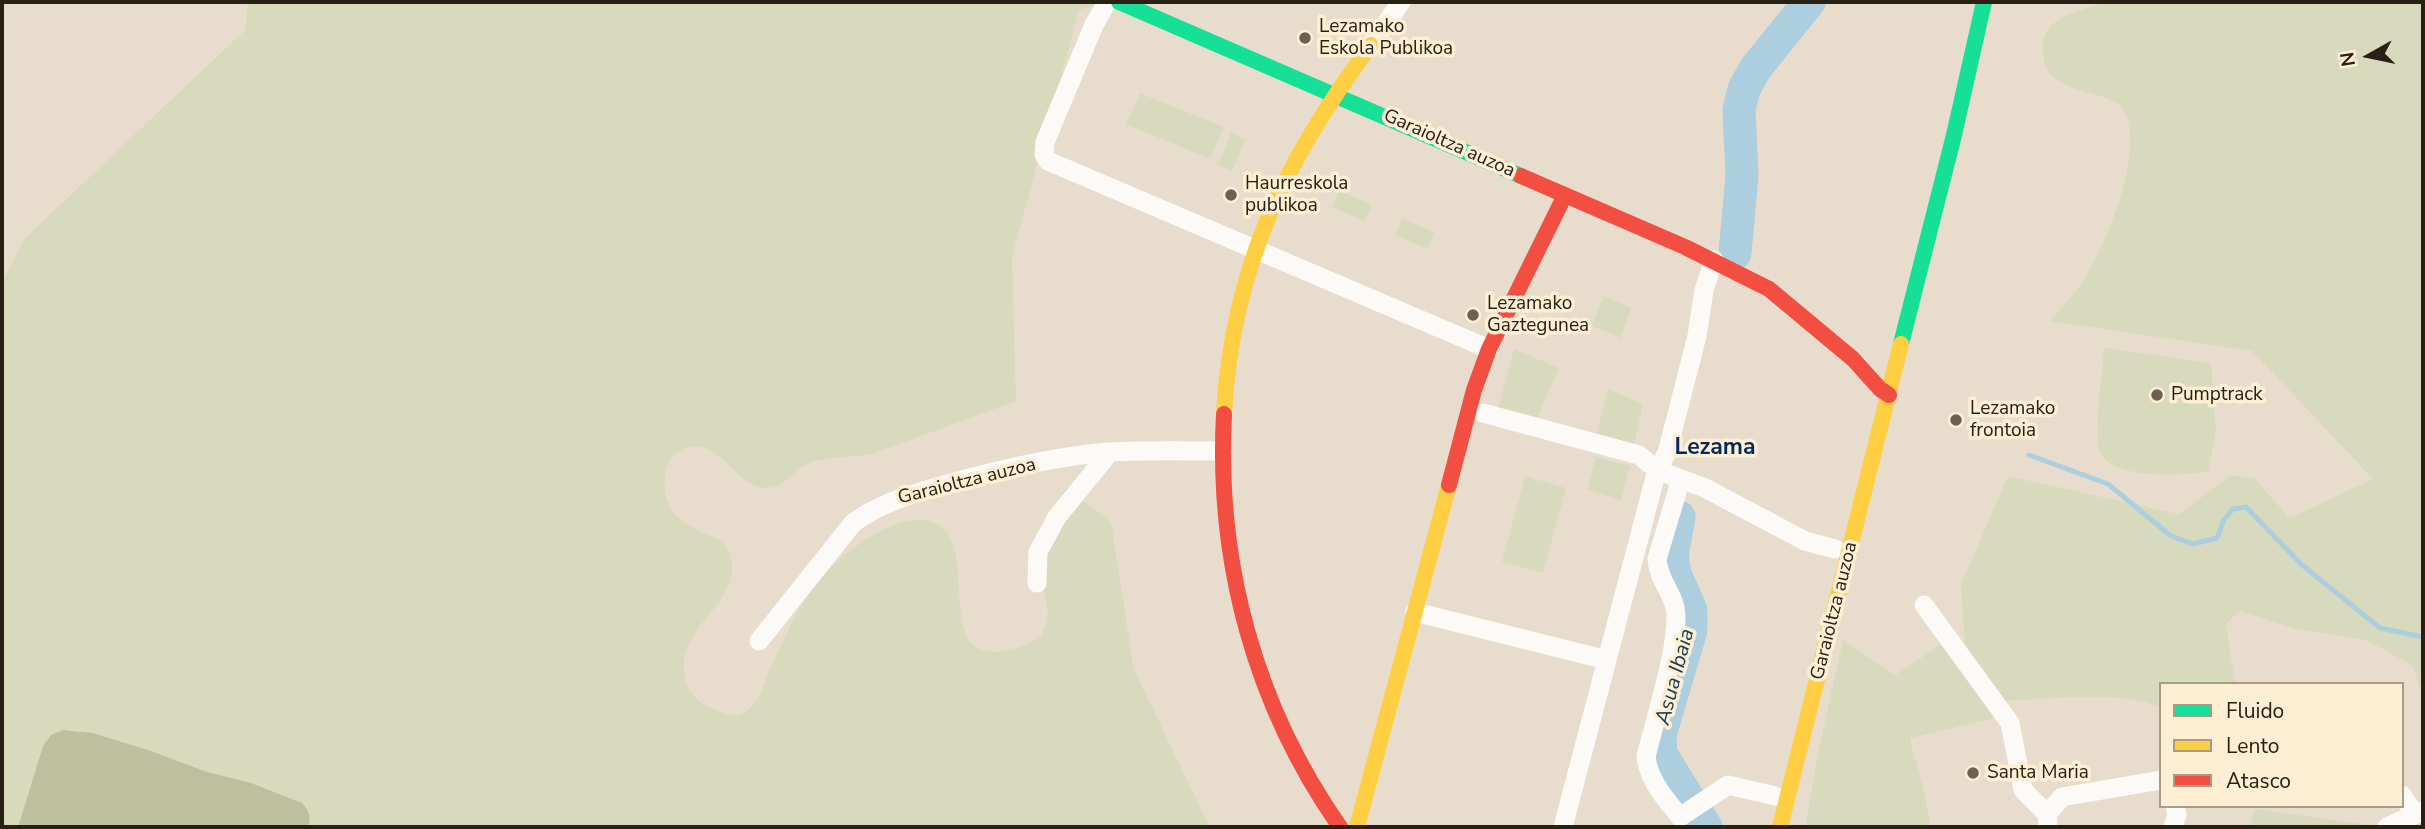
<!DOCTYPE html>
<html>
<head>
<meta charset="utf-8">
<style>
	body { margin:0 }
	#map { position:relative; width:2425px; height:829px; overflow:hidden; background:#e8ddcc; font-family:"Nunito Sans",sans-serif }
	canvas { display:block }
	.frame { position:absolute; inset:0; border:4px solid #272013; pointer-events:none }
	.legend { position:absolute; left:2159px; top:682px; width:245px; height:126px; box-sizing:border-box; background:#feeed4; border:2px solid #a89c87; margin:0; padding:9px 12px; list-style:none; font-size:21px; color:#272013 }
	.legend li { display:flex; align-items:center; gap:14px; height:35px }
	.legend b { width:35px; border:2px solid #a89c87 }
	.north { position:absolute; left:2334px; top:21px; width:70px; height:70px; -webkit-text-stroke:5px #feeed4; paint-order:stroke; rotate:261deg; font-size:19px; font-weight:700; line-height:28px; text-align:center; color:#272013 }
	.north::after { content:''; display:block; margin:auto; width:24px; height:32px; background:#272013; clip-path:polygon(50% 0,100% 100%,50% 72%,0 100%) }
</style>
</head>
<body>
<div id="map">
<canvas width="2425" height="829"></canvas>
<div class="frame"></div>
<ul class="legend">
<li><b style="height:9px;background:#16e098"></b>Fluido</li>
<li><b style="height:9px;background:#ffcf43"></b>Lento</li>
<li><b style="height:9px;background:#f24e42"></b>Atasco</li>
</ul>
<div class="north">N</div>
</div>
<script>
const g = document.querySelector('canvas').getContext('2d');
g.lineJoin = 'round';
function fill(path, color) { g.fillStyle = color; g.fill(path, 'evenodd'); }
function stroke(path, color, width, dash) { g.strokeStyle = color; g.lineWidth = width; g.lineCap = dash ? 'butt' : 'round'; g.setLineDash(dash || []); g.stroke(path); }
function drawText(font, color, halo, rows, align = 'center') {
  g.font = font + ' "Nunito Sans",sans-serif'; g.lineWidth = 7; g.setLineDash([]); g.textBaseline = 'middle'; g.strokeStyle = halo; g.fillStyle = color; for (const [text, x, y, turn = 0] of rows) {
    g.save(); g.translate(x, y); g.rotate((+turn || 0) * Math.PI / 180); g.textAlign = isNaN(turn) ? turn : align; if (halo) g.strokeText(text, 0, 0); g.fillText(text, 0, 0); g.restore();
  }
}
const green = new Path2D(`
	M 248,2 L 1106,2 L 1079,10 L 1012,257 L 1016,401 L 875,453 C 854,458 827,456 810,463 C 794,469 786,487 768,488 C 739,489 726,450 699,447 C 660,443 657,493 676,515 C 687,527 705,533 719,540 C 726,545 729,549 731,557 C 739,591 707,612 692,638 C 676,665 683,699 714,709 C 724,713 735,719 745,712 C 761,702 766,675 774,660 C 785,636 797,609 813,587 C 834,559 885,518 922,520 C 991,524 926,662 1001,651 C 1012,649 1023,647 1032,642 C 1043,636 1047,625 1048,614 L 1038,557 L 1045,525 L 1066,488 L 1111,522 L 1134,670 L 1210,827 L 308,827 L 310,823 L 207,772 L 151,751 L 76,730 L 57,732 L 43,746 L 18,827 L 2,827 L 2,283 L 24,239 L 245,30 Z
	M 2108,2 L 2423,2 L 2423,696 L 2412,665 L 2366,640 L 2295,629 L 2240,611 L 2226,624 L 2235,684 L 2161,684 L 2161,708 C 2117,687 2043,702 1994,700 L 1995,712 L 1991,719 L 1911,738 L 1911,745 L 1922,782 L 1931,827 L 1805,827 L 1820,744 L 1843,640 L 1895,675 L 1946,641 L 1965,647 L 1961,584 L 2008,476 L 2179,514 L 2231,475 L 2254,478 L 2290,518 L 2373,479 L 2252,351 L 2050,321 C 2062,306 2077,292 2087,275 C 2107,242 2153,133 2117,103 C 2099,93 2075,92 2057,80 C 2047,73 2044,63 2043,52 C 2039,16 2082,10 2108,2 Z
	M 1140,93 L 1224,127 L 1210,159 L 1126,124 Z
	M 1231,133 L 1246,139 L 1232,171 L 1218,165 Z
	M 1339,190 L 1372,205 L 1364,221 L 1332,207 Z
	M 1402,218 L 1434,232 L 1427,249 L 1395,235 Z
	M 1603,296 L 1631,308 L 1621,338 L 1592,326 Z
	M 2104,348 L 2211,363 L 2216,431 L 2208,471 C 2183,476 2112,480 2100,452 C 2093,437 2103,368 2104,348 Z
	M 1514,349 L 1559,368 L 1535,423 L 1497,413 Z
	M 1608,389 L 1643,404 L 1633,450 L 1595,441 Z
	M 1596,457 L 1630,466 L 1621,500 L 1587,490 Z
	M 1525,476 L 1566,488 L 1543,573 L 1502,562 Z
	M 2255,809 L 2383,827 L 2250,827 Z`);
const forest = new Path2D(`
	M 63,730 L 93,733 L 151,751 L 207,772 L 251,783 L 302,803 C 309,811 312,817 308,827 L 18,827 L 43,746 L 51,735 Z`);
const stream = new Path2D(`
	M 2029,455 L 2108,484 L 2171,536 L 2193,544 L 2217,538 L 2224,520 L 2233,509 L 2246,507 L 2301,564 L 2380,628 L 2423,637`);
const river = new Path2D(`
	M 1735,253 L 1742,176 L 1739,110 L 1744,89 L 1755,69 L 1809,2
	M 1679,517 L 1672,556 L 1675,574 L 1691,610 L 1691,630 L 1660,735 L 1661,754 L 1706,827`);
const street = new Path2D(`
	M 1107,2 L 1094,25 L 1045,142 L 1044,155 L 1048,161 L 1489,349
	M 1371,45 L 1401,2
	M 1483,413 L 1639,455 L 1657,470 L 1705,488 L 1805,541 L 1835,549
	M 1681,479 L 1657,559 C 1658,581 1675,594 1676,614 C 1677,654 1655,718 1646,757 C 1649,781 1665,798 1680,817 L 1728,785 L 1775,796
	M 1037,583 L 1038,552 L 1057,517 L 1110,452
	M 1924,605 L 2010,723 L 2023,790 L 2047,814
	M 1415,612 L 1607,660
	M 759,641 L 853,523 C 883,501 916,493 951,483 C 1002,469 1056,456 1109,452 C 1147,450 1185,451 1222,451
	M 2402,795 L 2415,814
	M 1563,827 L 1657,470 L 1667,453 L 1697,336 L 1704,290 L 1714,260
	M 2048,827 L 2047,814 L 2062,797 L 2161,780
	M 2173,827 L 2177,814 L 2175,806
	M 2387,827 L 2423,811`);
const fast = new Path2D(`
	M 1119,2 L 1521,176
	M 1901,344 L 1954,135 L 1984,2`);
const slow = new Path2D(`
	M 1224,414 C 1232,268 1285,160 1371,45
	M 1357,827 L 1449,485
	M 1780,827 L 1901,344`);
const jam = new Path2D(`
	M 1521,176 L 1685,247 L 1769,289 L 1853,359 L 1880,389 L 1889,395
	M 1224,414 C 1216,562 1255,706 1340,827
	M 1449,485 L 1474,390 L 1489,349 L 1565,195`);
const markers = [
	[1305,38,7,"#6b6254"],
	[1231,195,7,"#6b6254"],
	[1473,315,7,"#6b6254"],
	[2157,395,7,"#6b6254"],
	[1956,420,7,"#6b6254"],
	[1973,773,7,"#6b6254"]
];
const poiNames = [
	["Lezamako",1319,27],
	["Eskola Publikoa",1319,49],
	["Haurreskola",1245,184],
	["publikoa",1245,206],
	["Lezamako",1487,304],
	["Gaztegunea",1487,326],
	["Pumptrack",2171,395],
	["Lezamako",1970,409],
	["frontoia",1970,431],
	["Santa Maria",1987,773]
];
const streetNames = [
	["Garaioltza auzoa",1449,144,24],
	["Garaioltza auzoa",967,482,-14],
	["Garaioltza auzoa",1835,611,-76]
];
const waterNames = [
	["Asua Ibaia",1676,677,-75]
];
const quarterNames = [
	["Lezama",1715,448]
];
fill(green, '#d8dabe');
fill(forest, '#bcc09e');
stroke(stream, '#accede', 5);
stroke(river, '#accede', 33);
stroke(street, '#fcfaf7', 19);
stroke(fast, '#16e098', 16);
stroke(slow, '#ffcf43', 16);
stroke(jam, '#f24e42', 16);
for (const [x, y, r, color] of markers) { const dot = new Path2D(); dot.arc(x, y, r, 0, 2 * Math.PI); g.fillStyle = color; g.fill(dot); stroke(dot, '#feeed4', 2.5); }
drawText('19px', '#272013', '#feeed4', poiNames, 'left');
drawText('19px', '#272013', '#feeed4', streetNames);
drawText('italic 21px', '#164157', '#feeed4', waterNames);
drawText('bold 23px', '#01295b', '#feeed4', quarterNames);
</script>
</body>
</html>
